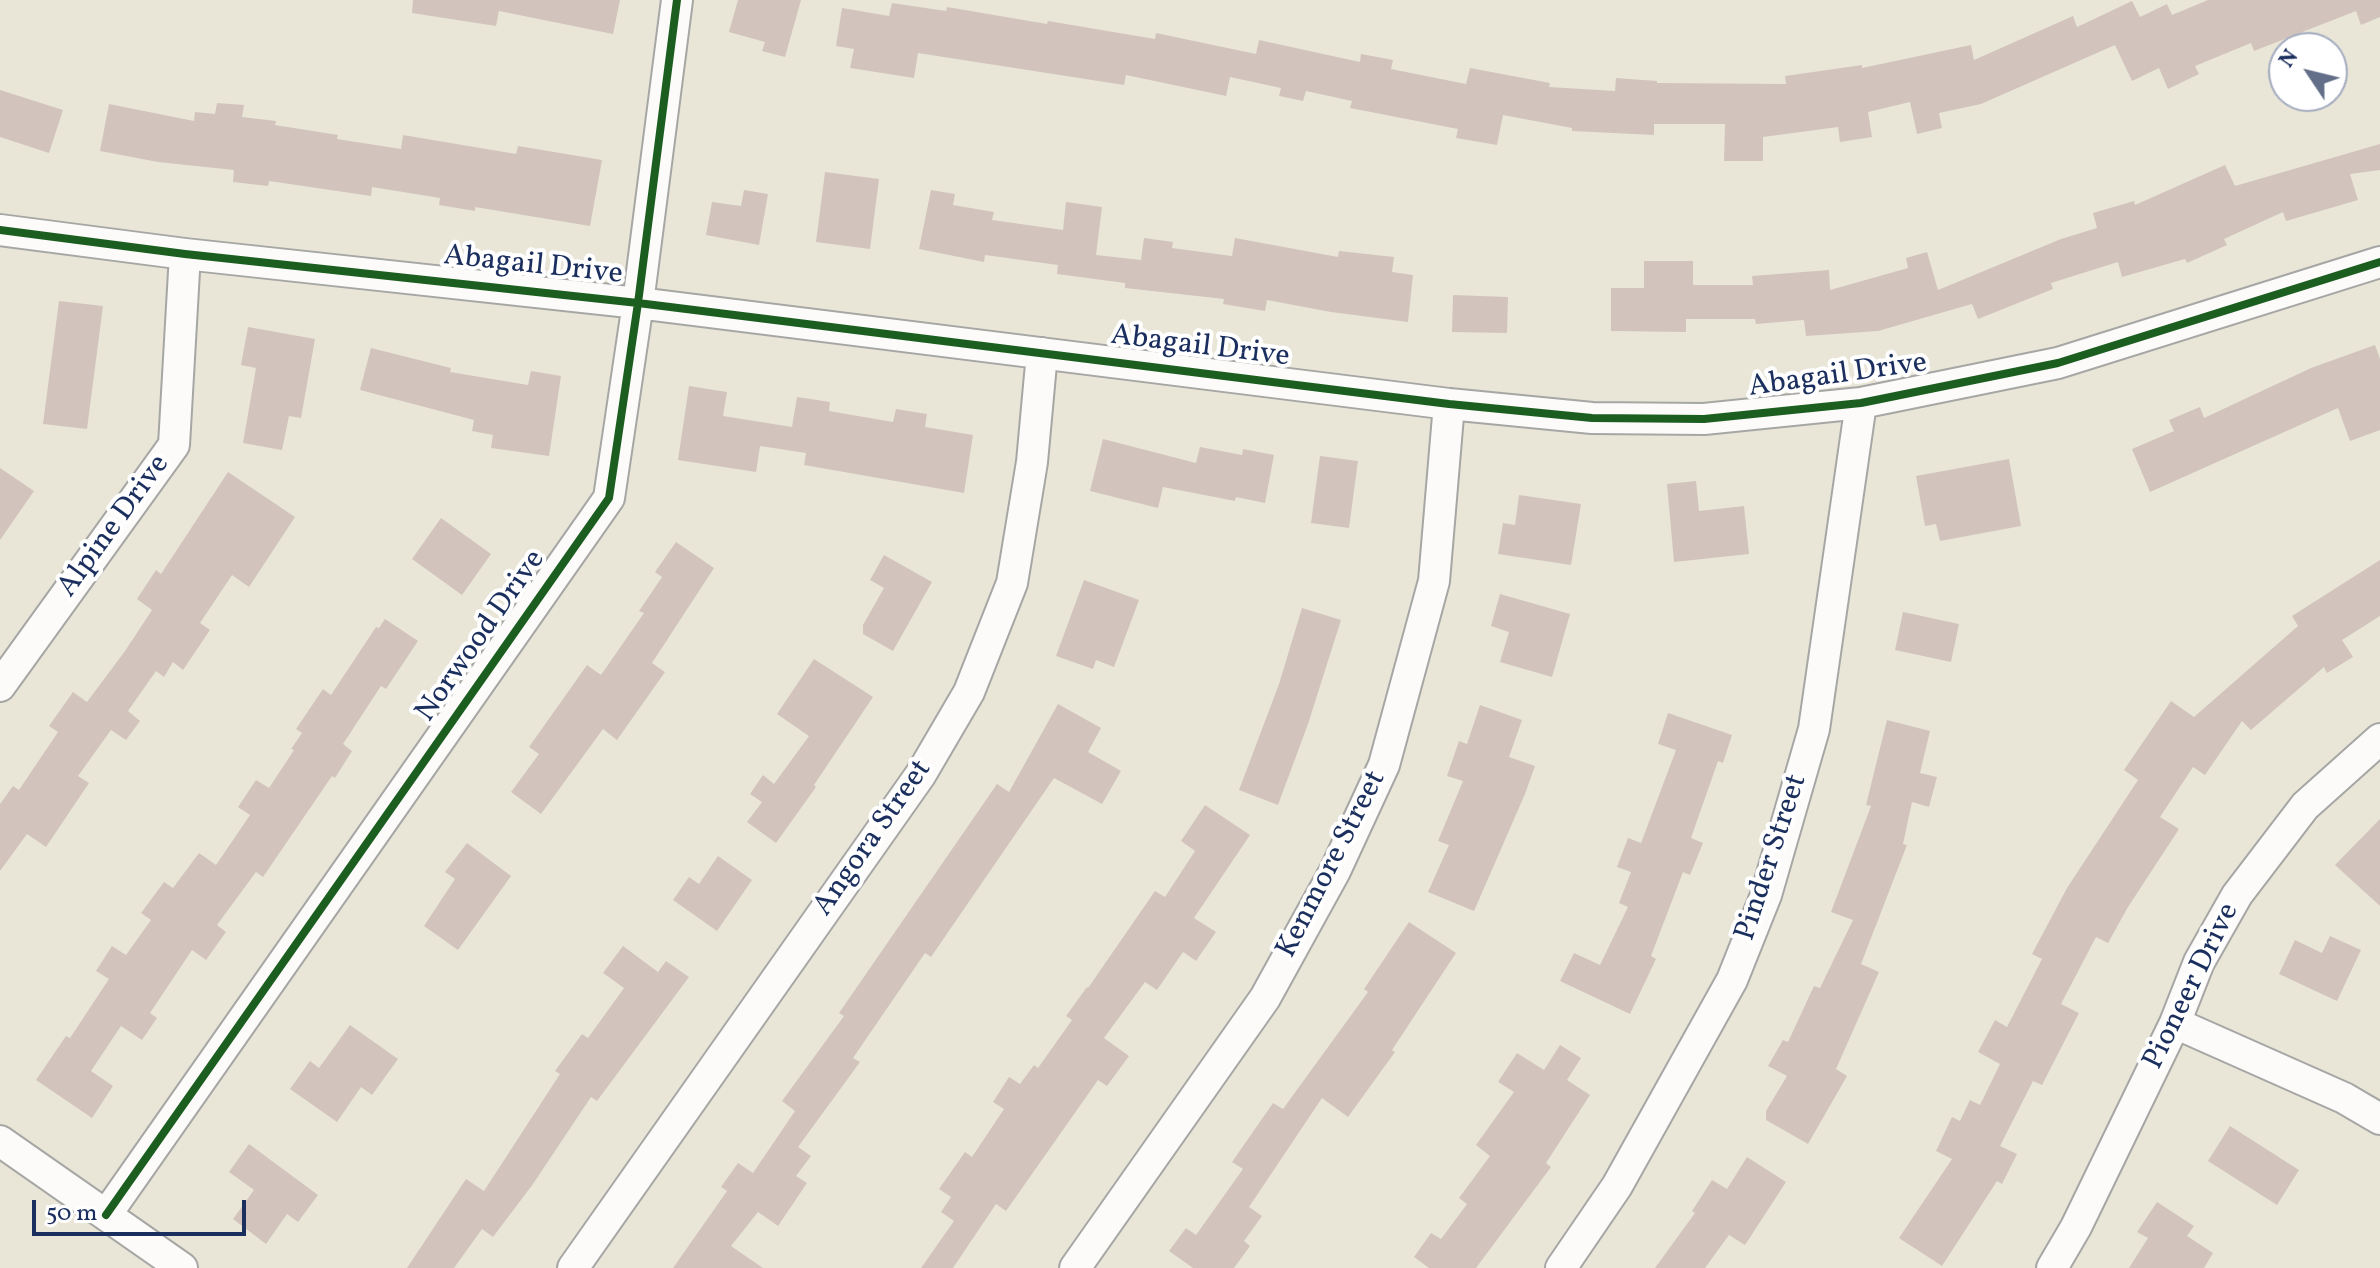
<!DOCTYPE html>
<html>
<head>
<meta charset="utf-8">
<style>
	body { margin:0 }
	#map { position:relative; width:2380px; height:1268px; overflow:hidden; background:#e9e6d8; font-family:Vollkorn,serif }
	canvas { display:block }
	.north { position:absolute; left:2268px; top:32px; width:80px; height:80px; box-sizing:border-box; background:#fff; border:2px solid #a4acbf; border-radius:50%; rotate:305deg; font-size:22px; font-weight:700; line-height:32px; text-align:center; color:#1b2f5e }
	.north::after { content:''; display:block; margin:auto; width:28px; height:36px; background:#636f89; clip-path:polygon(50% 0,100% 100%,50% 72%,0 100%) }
	.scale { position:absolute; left:32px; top:1200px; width:214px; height:36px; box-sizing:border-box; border:4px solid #1b2f5e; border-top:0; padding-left:10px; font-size:24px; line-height:28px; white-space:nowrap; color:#1b2f5e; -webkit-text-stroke:6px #fff; paint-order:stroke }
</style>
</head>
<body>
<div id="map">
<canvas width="2380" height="1268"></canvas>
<div class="north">N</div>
<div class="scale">50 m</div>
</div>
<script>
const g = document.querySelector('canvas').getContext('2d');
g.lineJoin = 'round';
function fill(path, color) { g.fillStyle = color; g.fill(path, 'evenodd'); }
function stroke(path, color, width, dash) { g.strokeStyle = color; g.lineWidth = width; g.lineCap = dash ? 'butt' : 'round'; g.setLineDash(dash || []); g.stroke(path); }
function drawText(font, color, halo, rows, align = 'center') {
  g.font = font + ' Vollkorn,serif'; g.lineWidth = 8; g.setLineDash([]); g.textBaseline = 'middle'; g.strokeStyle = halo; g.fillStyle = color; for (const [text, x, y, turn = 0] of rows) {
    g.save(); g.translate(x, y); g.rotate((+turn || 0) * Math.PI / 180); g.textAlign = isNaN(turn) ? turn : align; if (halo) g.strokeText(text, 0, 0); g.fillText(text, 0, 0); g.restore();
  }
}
const building = new Path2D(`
	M 413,0 L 620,0 L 613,34 L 499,11 L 496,26 L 412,13 Z
	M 738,0 L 801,0 L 785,57 L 762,51 L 765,42 L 729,32 Z
	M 2208,0 L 2380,0 L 2380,17 L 2361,25 L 2356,11 L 2254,51 L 2251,43 L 2195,66 L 2199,74 L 2168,89 L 2159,68 L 2132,81 L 2115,45 L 1981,104 L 1939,113 L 1942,128 L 1917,134 L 1910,102 L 1868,112 L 1872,137 L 1840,142 L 1838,127 L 1763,137 L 1763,161 L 1724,161 L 1725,124 L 1654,124 L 1654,135 L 1572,131 L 1572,128 L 1503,115 L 1497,145 L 1456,138 L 1458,129 L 1350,108 L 1352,101 L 1306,91 L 1303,101 L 1279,96 L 1281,88 L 1230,77 L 1226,96 L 1126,75 L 1124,85 L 918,53 L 914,78 L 850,68 L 854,49 L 836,46 L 842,8 L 889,16 L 892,3 L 946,11 L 947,7 L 1047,24 L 1048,21 L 1155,39 L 1156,33 L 1256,54 L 1259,40 L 1360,62 L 1361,54 L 1393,60 L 1391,69 L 1466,84 L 1470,68 L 1550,83 L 1549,87 L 1615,91 L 1616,78 L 1657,81 L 1657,83 L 1786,84 L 1785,76 L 1862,65 L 1862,68 L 1971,45 L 1974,60 L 2073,16 L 2077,27 L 2132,1 L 2140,17 L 2167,4 L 2172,15 Z
	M 0,90 L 63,110 L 49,153 L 0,137 Z
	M 217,103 L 244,105 L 242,117 L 276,121 L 275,125 L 338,135 L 337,139 L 401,149 L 403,135 L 516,154 L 518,146 L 602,160 L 590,226 L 475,207 L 475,211 L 439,205 L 440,198 L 372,187 L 371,196 L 269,181 L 268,186 L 233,182 L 234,170 L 158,162 L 100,151 L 109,104 L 194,121 L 195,112 L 215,114 Z
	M 2380,144 L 2380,170 L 2350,174 L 2358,200 L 2286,221 L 2283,212 L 2224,239 L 2227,245 L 2187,263 L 2185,259 L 2122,277 L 2118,262 L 2051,283 L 2053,289 L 1978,319 L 1972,304 L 1878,331 L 1806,336 L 1804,320 L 1756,324 L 1755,319 L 1686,319 L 1686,332 L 1611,331 L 1611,288 L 1644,288 L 1644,261 L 1693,261 L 1693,285 L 1753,285 L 1752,276 L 1829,270 L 1830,290 L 1908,268 L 1906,258 L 1927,252 L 1938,290 L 2061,239 L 2097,228 L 2093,213 L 2134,201 L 2135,205 L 2225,165 L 2235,186 Z
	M 825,172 L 879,179 L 870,249 L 816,242 Z
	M 744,190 L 768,194 L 759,245 L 706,235 L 712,202 L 741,206 Z
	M 931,190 L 955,194 L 953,205 L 994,212 L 992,220 L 1063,230 L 1066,202 L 1102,207 L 1096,255 L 1141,260 L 1144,238 L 1173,242 L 1172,248 L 1232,256 L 1235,238 L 1338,257 L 1339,251 L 1394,257 L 1392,272 L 1413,275 L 1408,322 L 1331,312 L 1267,300 L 1265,311 L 1223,304 L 1224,299 L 1125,288 L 1125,283 L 1057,274 L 1058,265 L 985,255 L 984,262 L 919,249 Z
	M 1453,295 L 1508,297 L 1507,333 L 1452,332 Z
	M 59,301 L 103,306 L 87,429 L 43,424 Z
	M 248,327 L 315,339 L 301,418 L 289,416 L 282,450 L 243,443 L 256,368 L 241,365 Z
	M 2375,345 L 2380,359 L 2380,430 L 2350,441 L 2338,408 L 2150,492 L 2132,449 L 2174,431 L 2169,420 L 2200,407 L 2204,418 L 2311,368 Z
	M 371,348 L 451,368 L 450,372 L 528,385 L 531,371 L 561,376 L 549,456 L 491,448 L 493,435 L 472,431 L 474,420 L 360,390 Z
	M 689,386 L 727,392 L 723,416 L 792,427 L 797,397 L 830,402 L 829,411 L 893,422 L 896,409 L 927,414 L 925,427 L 973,435 L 964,493 L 804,465 L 806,453 L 760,446 L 756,472 L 678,460 Z
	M 1103,439 L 1196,463 L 1200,447 L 1242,455 L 1243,449 L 1274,455 L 1265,503 L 1236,497 L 1235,501 L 1163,487 L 1158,508 L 1090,491 Z
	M 1320,456 L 1358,461 L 1349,528 L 1311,523 Z
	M 2009,459 L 2021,526 L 1940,541 L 1936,524 L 1925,526 L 1916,476 Z
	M 0,468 L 34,491 L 0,540 Z
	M 228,472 L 295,517 L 249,587 L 232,575 L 200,623 L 210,630 L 183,670 L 173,662 L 164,677 L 156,671 L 128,711 L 140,721 L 126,740 L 111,730 L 78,776 L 89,783 L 46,847 L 27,834 L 0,871 L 0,804 L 13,786 L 19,790 L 58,732 L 49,726 L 73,692 L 87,702 L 125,651 L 152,610 L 137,599 L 156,570 L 161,574 Z
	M 1696,481 L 1699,511 L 1744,506 L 1749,554 L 1674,562 L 1667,484 Z
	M 1519,495 L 1581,504 L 1571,565 L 1498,554 L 1503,523 L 1515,525 Z
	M 441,518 L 491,554 L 462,595 L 412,559 Z
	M 676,542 L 714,568 L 652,663 L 665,672 L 617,740 L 603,729 L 541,814 L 511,792 L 539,754 L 529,747 L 587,665 L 601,675 L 644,613 L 639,611 L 662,577 L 655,572 Z
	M 884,555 L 932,582 L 893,651 L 863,634 L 863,625 L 884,588 L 870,580 Z
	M 2380,560 L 2380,616 L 2342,640 L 2353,657 L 2327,673 L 2324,667 L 2251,730 L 2242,721 L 2205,775 L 2193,767 L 2160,817 L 2179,829 L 2128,907 L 2108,943 L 2096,937 L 2061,1004 L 2079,1013 L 2042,1085 L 2033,1081 L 2000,1146 L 2017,1154 L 2002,1184 L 1997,1181 L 1942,1266 L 1899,1238 L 1952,1159 L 1936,1151 L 1952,1117 L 1960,1121 L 1970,1100 L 1980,1105 L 2000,1064 L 1978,1052 L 1995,1020 L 2007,1027 L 2042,959 L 2032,954 L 2067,888 L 2138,780 L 2124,770 L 2171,701 L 2194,717 L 2298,626 L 2292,616 Z
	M 1084,580 L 1139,600 L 1114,667 L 1096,660 L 1093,669 L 1056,656 Z
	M 1500,594 L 1570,614 L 1552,677 L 1500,662 L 1509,632 L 1491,626 Z
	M 1302,608 L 1341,620 L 1308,724 L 1278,805 L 1239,790 L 1279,684 Z
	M 1903,612 L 1959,624 L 1951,662 L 1895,650 Z
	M 385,619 L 418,641 L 386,689 L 381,686 L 343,744 L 352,751 L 335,778 L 332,776 L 263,877 L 256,872 L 217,925 L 226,932 L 206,960 L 192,950 L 150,1013 L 157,1018 L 142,1040 L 121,1026 L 91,1071 L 113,1086 L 92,1118 L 36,1080 L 66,1036 L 70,1038 L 109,979 L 96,971 L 112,946 L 126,955 L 151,920 L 141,913 L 164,882 L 173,888 L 199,853 L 216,865 L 250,815 L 238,807 L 256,780 L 269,788 L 294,750 L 291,749 L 302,733 L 296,729 L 323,689 L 331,695 L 376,627 L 379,628 Z
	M 814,659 L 873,697 L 814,785 L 816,787 L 776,843 L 747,822 L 762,802 L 750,794 L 763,775 L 774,784 L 809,736 L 777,714 Z
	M 1058,704 L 1101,728 L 1088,752 L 1121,771 L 1102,804 L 1054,778 L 931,957 L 925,953 L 853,1058 L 860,1062 L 798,1147 L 811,1156 L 796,1176 L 807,1183 L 778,1226 L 758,1212 L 731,1246 L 763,1268 L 673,1268 L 727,1191 L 721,1187 L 738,1163 L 753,1173 L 795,1111 L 782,1101 L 844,1016 L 839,1013 L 997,784 L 1009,792 Z
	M 1480,705 L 1522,720 L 1509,757 L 1535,766 L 1525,794 L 1474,911 L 1428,892 L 1449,845 L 1438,841 L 1463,781 L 1447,776 L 1459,741 L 1467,744 Z
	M 1668,713 L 1732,735 L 1723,763 L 1718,761 L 1691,838 L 1703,843 L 1690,875 L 1683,872 L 1651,956 L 1656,959 L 1630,1014 L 1560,981 L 1574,953 L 1600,965 L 1628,907 L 1619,903 L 1631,872 L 1617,867 L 1628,838 L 1641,843 L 1676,750 L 1658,744 Z
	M 1887,720 L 1930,731 L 1920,773 L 1937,777 L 1929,807 L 1912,802 L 1903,844 L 1907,845 L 1861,964 L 1879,972 L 1836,1069 L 1847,1076 L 1808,1144 L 1766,1120 L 1766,1111 L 1787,1076 L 1768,1066 L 1783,1040 L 1788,1042 L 1814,986 L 1820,988 L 1853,920 L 1831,912 L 1871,806 L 1866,805 Z
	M 1205,805 L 1250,835 L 1194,918 L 1216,932 L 1196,961 L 1183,952 L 1157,990 L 1145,982 L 1104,1038 L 1129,1056 L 1107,1086 L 1098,1080 L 1006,1211 L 996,1204 L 953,1268 L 921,1268 L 954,1221 L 941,1212 L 951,1197 L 939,1189 L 965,1152 L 972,1157 L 1004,1109 L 993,1102 L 1009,1077 L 1020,1084 L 1034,1065 L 1038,1068 L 1072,1020 L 1066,1016 L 1087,987 L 1088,988 L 1155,891 L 1165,897 L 1195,851 L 1181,841 Z
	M 2380,819 L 2380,906 L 2335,865 Z
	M 467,843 L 511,876 L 458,950 L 424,926 L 455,879 L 445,872 Z
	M 718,856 L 752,880 L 717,931 L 673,900 L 689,877 L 699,884 Z
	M 1409,922 L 1456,953 L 1392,1050 L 1395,1052 L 1348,1117 L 1322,1098 L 1249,1207 L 1262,1216 L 1244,1241 L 1250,1246 L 1234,1268 L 1193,1268 L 1169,1251 L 1186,1228 L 1196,1235 L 1243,1169 L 1232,1162 L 1273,1103 L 1283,1109 L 1368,992 L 1364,989 Z
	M 2330,936 L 2361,950 L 2337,1001 L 2279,974 L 2295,940 L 2322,953 Z
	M 623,946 L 658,972 L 666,961 L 689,977 L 597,1101 L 591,1097 L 533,1184 L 493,1237 L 482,1229 L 454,1268 L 407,1268 L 466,1179 L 484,1191 L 560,1074 L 555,1071 L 582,1034 L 588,1038 L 624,988 L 603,973 Z
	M 350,1025 L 398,1059 L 372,1095 L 361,1087 L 337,1122 L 290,1089 L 310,1061 L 319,1068 Z
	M 1560,1045 L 1581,1058 L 1567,1080 L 1590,1095 L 1546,1163 L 1551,1167 L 1476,1268 L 1429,1268 L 1414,1257 L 1431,1233 L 1441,1239 L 1467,1204 L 1459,1198 L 1490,1156 L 1476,1145 L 1514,1092 L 1498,1082 L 1517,1053 L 1544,1070 Z
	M 2230,1126 L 2299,1170 L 2277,1205 L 2208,1161 Z
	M 249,1144 L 318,1195 L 298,1222 L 287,1214 L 266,1244 L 233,1219 L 254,1190 L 229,1172 Z
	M 1747,1157 L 1786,1182 L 1745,1245 L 1729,1235 L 1705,1268 L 1655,1268 L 1695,1213 L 1692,1211 L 1712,1180 L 1727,1189 Z
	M 2157,1202 L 2194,1226 L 2187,1236 L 2213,1253 L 2204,1268 L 2129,1268 L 2148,1238 L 2137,1232 Z`);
const minor = new Path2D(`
	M 0,230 L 185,254 L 638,303 L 1449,404 L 1592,418 L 1704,419 L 1861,403 L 2058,363 L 2380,262
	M 0,686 L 174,445 L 185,254
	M 2175,1023 L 2344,1098 L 2380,1119
	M 0,1141 L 182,1268
	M 106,1215 L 609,498 L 638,303 L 677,0
	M 573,1268 L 921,774 L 969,692 L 1012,583 L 1032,462 L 1042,353
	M 1075,1268 L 1265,998 L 1335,871 L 1384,765 L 1434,581 L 1449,404
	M 1561,1268 L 1617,1186 L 1732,980 L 1766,895 L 1814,729 L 1861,403
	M 2052,1268 L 2076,1227 L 2175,1023 L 2199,962 L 2237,895 L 2305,806 L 2380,739`);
const cycleway = new Path2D(`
	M 0,230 L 185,254 L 638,303 L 1449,404 L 1592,418 L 1704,419 L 1861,403 L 2058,363 L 2380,262
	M 106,1215 L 609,498 L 638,303 L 677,0`);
const streetNames = [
	["Abagail Drive",533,267,6],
	["Abagail Drive",1200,348,7],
	["Abagail Drive",1838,377,-8],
	["Alpine Drive",115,527,-54],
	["Norwood Drive",482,637,-55],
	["Angora Street",874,839,-55],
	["Pinder Street",1773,858,-72],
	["Kenmore Street",1333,865,-63],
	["Pioneer Drive",2193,987,-64]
];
fill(building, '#d2c4bc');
stroke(minor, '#a6a7a5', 34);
stroke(minor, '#fcfbf9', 30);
stroke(cycleway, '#1b5e20', 8);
drawText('30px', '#1b2f5e', '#fff', streetNames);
</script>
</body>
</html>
